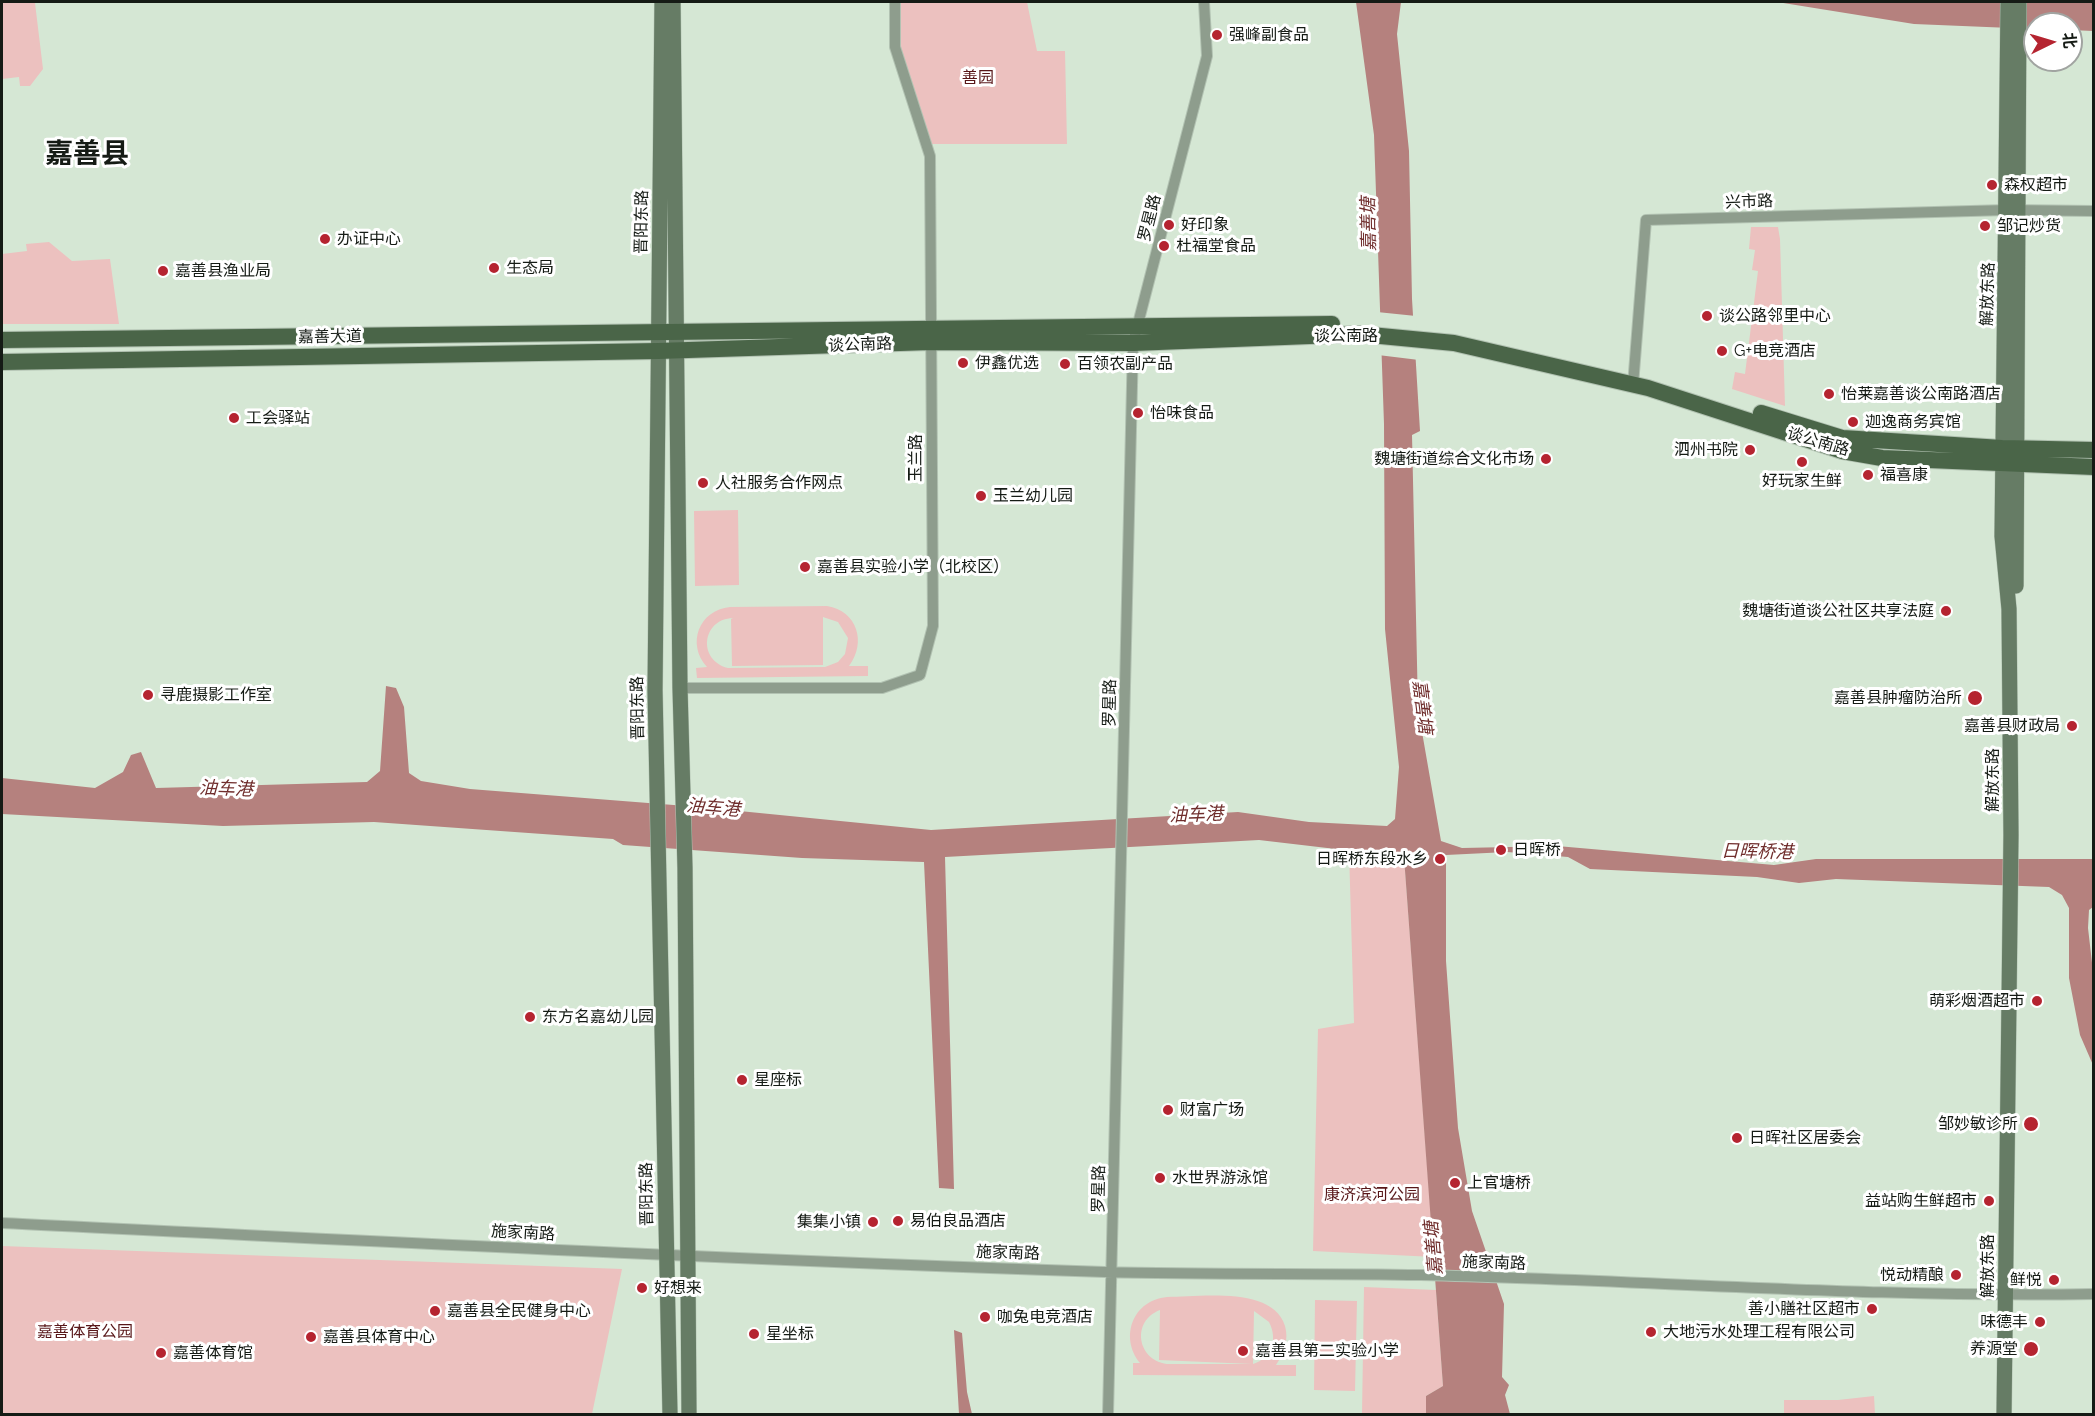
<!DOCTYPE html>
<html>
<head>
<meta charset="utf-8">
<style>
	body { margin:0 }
	#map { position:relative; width:2095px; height:1416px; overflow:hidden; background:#d5e7d4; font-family:Raleway,"Noto Sans SC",sans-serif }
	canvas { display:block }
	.frame { position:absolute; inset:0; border:3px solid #151b15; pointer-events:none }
	.north { position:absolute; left:2023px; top:12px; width:60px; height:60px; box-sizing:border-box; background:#fff; border:2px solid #a1a4a1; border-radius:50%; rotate:85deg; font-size:16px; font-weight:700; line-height:24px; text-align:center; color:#151b15 }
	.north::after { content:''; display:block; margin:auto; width:21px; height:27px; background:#b52430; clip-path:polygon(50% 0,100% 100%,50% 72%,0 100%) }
</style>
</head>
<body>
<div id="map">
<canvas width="2095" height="1416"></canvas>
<div class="frame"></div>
<div class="north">北</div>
</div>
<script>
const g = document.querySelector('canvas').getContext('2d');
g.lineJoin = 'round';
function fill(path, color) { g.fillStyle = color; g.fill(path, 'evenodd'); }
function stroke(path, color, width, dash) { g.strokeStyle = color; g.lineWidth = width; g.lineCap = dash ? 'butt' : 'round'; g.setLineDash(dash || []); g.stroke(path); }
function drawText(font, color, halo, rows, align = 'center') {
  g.font = font + ' Raleway,"Noto Sans SC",sans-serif'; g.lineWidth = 6; g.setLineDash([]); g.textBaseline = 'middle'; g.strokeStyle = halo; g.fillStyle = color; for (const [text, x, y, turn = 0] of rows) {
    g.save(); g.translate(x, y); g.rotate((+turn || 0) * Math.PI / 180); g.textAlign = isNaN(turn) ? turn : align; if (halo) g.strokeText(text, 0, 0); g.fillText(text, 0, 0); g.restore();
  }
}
const green = new Path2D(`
	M 2,2 L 43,2 L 35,3 L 43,69 L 30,86 L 20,86 L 19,77 L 2,79 Z
	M 899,2 L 1027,2 L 1037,51 L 1065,51 L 1067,144 L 931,144 L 899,47 Z
	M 1751,227 L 1778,227 L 1780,239 L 1785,406 L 1732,389 L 1735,372 L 1745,374 L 1758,271 L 1752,270 L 1755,250 L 1749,249 Z
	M 49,242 L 72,261 L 110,259 L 119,324 L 2,324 L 2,254 L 27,251 L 26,244 Z
	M 738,510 L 739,585 L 695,586 L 694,511 Z
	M 827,606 C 857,611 867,642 849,666 L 868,666 L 868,676 L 697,678 L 696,668 L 707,667 C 686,644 699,610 730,607 ZM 823,617 L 838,622 L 848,638 L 845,654 L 838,662 L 825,667 L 728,668 C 697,660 702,619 733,618 L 731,619 L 732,666 L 823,665 Z
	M 1349,850 L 1404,857 L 1434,1257 L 1313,1251 L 1318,1029 L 1354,1023 Z
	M 2,1246 L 622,1269 L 592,1414 L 2,1414 Z
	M 1364,1287 L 1436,1290 L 1443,1386 L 1426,1396 L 1426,1414 L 1362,1414 Z
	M 1167,1297 C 1200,1297 1273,1286 1285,1326 C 1289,1340 1284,1353 1276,1365 L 1296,1365 L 1296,1376 L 1133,1375 L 1133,1363 L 1140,1363 C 1119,1337 1133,1300 1167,1297 ZM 1160,1310 L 1159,1360 L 1252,1364 L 1167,1364 C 1137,1360 1131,1321 1160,1310 ZM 1254,1311 L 1269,1322 C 1278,1339 1272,1358 1253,1364 Z
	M 1315,1300 L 1357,1301 L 1355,1391 L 1314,1390 Z
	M 1874,1396 L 1875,1414 L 1784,1414 L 1784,1400 L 1838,1400 Z`);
const water = new Path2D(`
	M 1356,2 L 1401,2 L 1397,34 L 1409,151 L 1412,299 L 1420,431 L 1412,435 L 1418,709 L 1441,841 L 1462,848 L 1557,846 L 1774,865 L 1816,859 L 2093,859 L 2093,907 L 2089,910 L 2088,928 L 2094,980 L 2093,1065 L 2080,1035 L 2069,978 L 2069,908 L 2062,895 L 2049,887 L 1836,879 L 1799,883 L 1757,877 L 1590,869 L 1568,857 L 1507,852 L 1446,855 L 1446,961 L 1458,1128 L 1472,1211 L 1504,1304 L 1502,1377 L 1509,1385 L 1505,1395 L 1510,1414 L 1426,1414 L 1426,1396 L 1443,1386 L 1404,857 L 1259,840 L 945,857 L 954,1189 L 939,1188 L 924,862 L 802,858 L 623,845 L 613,839 L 374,822 L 223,826 L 2,814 L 2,778 L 95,788 L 123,772 L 131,755 L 141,752 L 156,788 L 367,782 L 380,771 L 386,686 L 396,688 L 404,707 L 409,773 L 421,781 L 470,789 L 699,807 L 931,830 L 1238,812 L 1309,822 L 1387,826 L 1395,819 L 1399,767 L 1385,629 L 1384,424 L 1374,135 Z
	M 1777,2 L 2093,2 L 2093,31 L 2071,30 L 2071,24 L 2035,24 L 2035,29 L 1914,24 Z
	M 954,1330 L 962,1333 L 967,1392 L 972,1414 L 959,1414 Z`);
const pier = new Path2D(`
	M 1377,312 L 1416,316 L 1419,360 L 1378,355 Z`);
const minor = new Path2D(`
	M 1633,385 L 1646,220 L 2007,210 L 2094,211
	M 680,688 L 882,688 L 920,675 L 933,626 L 930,156 L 895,47 L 895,2
	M 2,1223 C 369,1241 737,1260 1105,1272 C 1210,1275 1315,1273 1421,1275 C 1645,1280 1869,1298 2094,1294
	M 1108,1414 L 1133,343 L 1207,56 L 1204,2`);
const secondary = new Path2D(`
	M 662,2 L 655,690 L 670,1414
	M 673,2 L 680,688 L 685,868 L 689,1414
	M 2016,586 L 2019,2
	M 2004,1414 L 2011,835 L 2009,609 L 2002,536 L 2008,2`);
const primary = new Path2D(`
	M 2,340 L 1332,324
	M 2,362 L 658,351 L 930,342 L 1133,343 L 1360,334 L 1454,343 L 1648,388 L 1842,451 L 1882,458 L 2094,467
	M 1761,413 L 1842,438 L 2002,448 L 2094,450`);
const markers = [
	[1217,35,6,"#b52430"],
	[1992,185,6,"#b52430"],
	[1169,225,6,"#b52430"],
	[1985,226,6,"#b52430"],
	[325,239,6,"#b52430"],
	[1164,246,6,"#b52430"],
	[494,268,6,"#b52430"],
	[163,271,6,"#b52430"],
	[1707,316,6,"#b52430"],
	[1722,351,6,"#b52430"],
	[963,363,6,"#b52430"],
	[1065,364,6,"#b52430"],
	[1829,394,6,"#b52430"],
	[1138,413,6,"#b52430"],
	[234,418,6,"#b52430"],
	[1853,422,6,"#b52430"],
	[1750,450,6,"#b52430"],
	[1546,459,6,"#b52430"],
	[1802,462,6,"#b52430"],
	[1868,475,6,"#b52430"],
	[703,483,6,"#b52430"],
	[981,496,6,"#b52430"],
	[805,567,6,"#b52430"],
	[1946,611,6,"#b52430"],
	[148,695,6,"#b52430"],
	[1975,698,8,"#b52430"],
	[2072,726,6,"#b52430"],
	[1501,850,6,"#b52430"],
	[1440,859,6,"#b52430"],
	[2037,1001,6,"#b52430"],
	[530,1017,6,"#b52430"],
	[742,1080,6,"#b52430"],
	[1168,1110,6,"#b52430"],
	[2031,1124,8,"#b52430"],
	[1737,1138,6,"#b52430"],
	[1160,1178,6,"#b52430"],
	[1455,1183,6,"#b52430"],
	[1989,1201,6,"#b52430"],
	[898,1221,6,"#b52430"],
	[873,1222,6,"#b52430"],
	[1956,1275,6,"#b52430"],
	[2054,1280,6,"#b52430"],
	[642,1288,6,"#b52430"],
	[1872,1309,6,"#b52430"],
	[435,1311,6,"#b52430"],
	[985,1317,6,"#b52430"],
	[2040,1322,6,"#b52430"],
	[1651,1332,6,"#b52430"],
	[754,1334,6,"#b52430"],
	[311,1337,6,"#b52430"],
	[2031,1349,8,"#b52430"],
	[1243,1351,6,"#b52430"],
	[161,1353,6,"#b52430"]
];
const poiNames = [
	["强峰副食品",1229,35],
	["森权超市",2004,185],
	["好印象",1181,225],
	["邹记炒货",1997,226],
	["办证中心",337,239],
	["杜福堂食品",1176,246],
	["生态局",506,268],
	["嘉善县渔业局",175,271],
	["谈公路邻里中心",1719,316],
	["G+电竞酒店",1734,351],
	["伊鑫优选",975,363],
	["百领农副产品",1077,364],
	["怡莱嘉善谈公南路酒店",1841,394],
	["怡味食品",1150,413],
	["工会驿站",246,418],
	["迦逸商务宾馆",1865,422],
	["泗州书院",1738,450,"right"],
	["魏塘街道综合文化市场",1534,459,"right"],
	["福喜康",1880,475],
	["好玩家生鲜",1802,481,"center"],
	["人社服务合作网点",715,483],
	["玉兰幼儿园",993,496],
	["嘉善县实验小学（北校区）",817,567],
	["魏塘街道谈公社区共享法庭",1934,611,"right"],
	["寻鹿摄影工作室",160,695],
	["嘉善县肿瘤防治所",1962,698,"right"],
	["嘉善县财政局",2060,726,"right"],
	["日晖桥",1513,850],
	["日晖桥东段水乡",1428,859,"right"],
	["萌彩烟酒超市",2025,1001,"right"],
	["东方名嘉幼儿园",542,1017],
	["星座标",754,1080],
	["财富广场",1180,1110],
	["邹妙敏诊所",2018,1124,"right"],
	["日晖社区居委会",1749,1138],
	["水世界游泳馆",1172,1178],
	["上官塘桥",1467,1183],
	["益站购生鲜超市",1977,1201,"right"],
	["易伯良品酒店",910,1221],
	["集集小镇",861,1222,"right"],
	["悦动精酿",1944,1275,"right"],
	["鲜悦",2042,1280,"right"],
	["好想来",654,1288],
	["善小膳社区超市",1860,1309,"right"],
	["嘉善县全民健身中心",447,1311],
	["咖兔电竞酒店",997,1317],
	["味德丰",2028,1322,"right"],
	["大地污水处理工程有限公司",1663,1332],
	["星坐标",766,1334],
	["嘉善县体育中心",323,1337],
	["养源堂",2018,1349,"right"],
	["嘉善县第二实验小学",1255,1351],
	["嘉善体育馆",173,1353]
];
const parkNames = [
	["善园",978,78],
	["康济滨河公园",1372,1195],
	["嘉善体育公园",85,1332]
];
const streetNames = [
	["兴市路",1749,202,-2],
	["罗星路",1150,218,-76],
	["晋阳东路",642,222,-89],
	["解放东路",1988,294,-88],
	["谈公南路",1346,336],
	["嘉善大道",330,337,-1],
	["谈公南路",860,345,-2],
	["谈公南路",1818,442,16],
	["玉兰路",916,458,-90],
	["罗星路",1110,703,-89],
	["晋阳东路",638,708,-91],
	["解放东路",1993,780,-90],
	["罗星路",1099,1189,-89],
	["晋阳东路",647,1194,-91],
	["施家南路",523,1233,3],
	["施家南路",1008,1253,2],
	["施家南路",1494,1263,2],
	["解放东路",1988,1266,-90]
];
const waterNames = [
	["嘉善塘",1369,224,-91],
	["嘉善塘",1422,707,83],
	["油车港",226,789,2],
	["油车港",713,808,5],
	["油车港",1196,815,-2],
	["日晖桥港",1757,852,1],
	["嘉善塘",1434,1248,-95]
];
const townNames = [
	["嘉善县",87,155]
];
fill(green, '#ecc1bf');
fill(water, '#b5817e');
fill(pier, '#d5e7d4');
stroke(minor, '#b2c2b2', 12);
stroke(secondary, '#b2c2b2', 16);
stroke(primary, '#b2c2b2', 18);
stroke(minor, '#8e9d8d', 10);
stroke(secondary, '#667c65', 15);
stroke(primary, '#4a6548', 16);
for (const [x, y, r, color] of markers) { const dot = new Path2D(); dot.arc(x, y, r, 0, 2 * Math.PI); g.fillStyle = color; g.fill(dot); stroke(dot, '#fff', 2); }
drawText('16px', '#151b15', '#fff', poiNames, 'left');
drawText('16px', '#581719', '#fff', parkNames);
drawText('16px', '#151b15', '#fff', streetNames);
drawText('italic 18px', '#702e2d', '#fff', waterNames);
drawText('bold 28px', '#151b15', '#fff', townNames);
</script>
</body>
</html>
